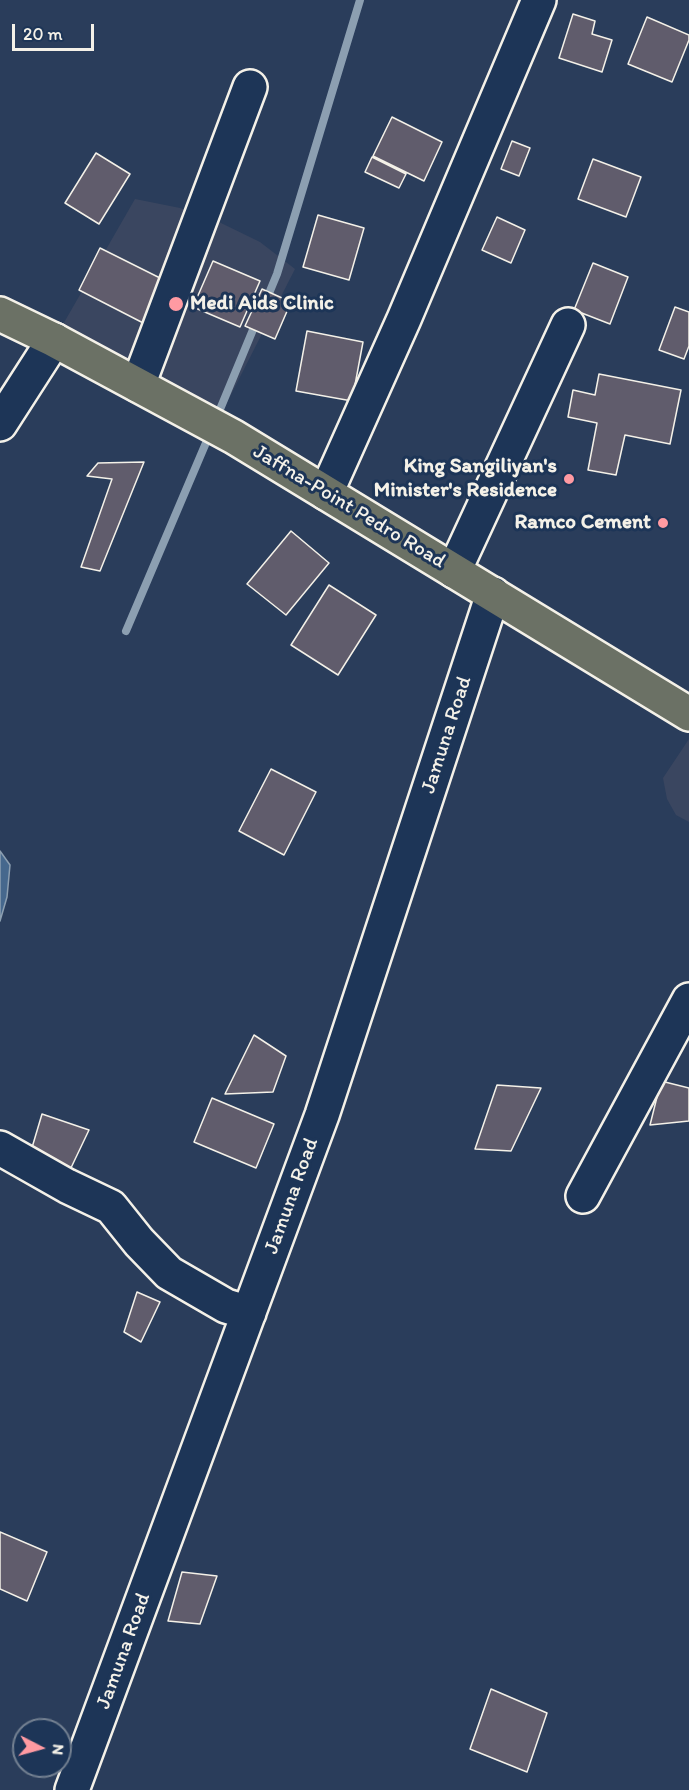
<!DOCTYPE html>
<html>
<head>
<meta charset="utf-8">
<style>
	body { margin:0 }
	#map { position:relative; width:689px; height:1790px; overflow:hidden; background:#2a3d5b; font-family:Itim,sans-serif }
	canvas { display:block }
	.north { position:absolute; left:12px; top:1718px; width:60px; height:60px; box-sizing:border-box; background:#1d3557; border:2px solid #738091; border-radius:50%; rotate:96deg; font-size:16px; font-weight:700; line-height:24px; text-align:center; color:#f4f1e8 }
	.north::after { content:''; display:block; margin:auto; width:21px; height:27px; background:#ff9aa2; clip-path:polygon(50% 0,100% 100%,50% 72%,0 100%) }
	.scale { position:absolute; left:12px; top:24px; width:82px; height:27px; box-sizing:border-box; border:3px solid #f4f1e8; border-top:0; padding-left:8px; font-size:18px; line-height:21px; white-space:nowrap; color:#f4f1e8; -webkit-text-stroke:4px #1d3557; paint-order:stroke }
</style>
</head>
<body>
<div id="map">
<canvas width="689" height="1790"></canvas>
<div class="north">N</div>
<div class="scale">20 m</div>
</div>
<script>
const g = document.querySelector('canvas').getContext('2d');
g.lineJoin = 'round';
function fill(path, color) { g.fillStyle = color; g.fill(path, 'evenodd'); }
function stroke(path, color, width, dash) { g.strokeStyle = color; g.lineWidth = width; g.lineCap = dash ? 'butt' : 'round'; g.setLineDash(dash || []); g.stroke(path); }
function drawText(font, color, halo, rows, align = 'center') {
  g.font = font + ' Itim,sans-serif'; g.lineWidth = 6; g.setLineDash([]); g.textBaseline = 'middle'; g.strokeStyle = halo; g.fillStyle = color; for (const [text, x, y, turn = 0] of rows) {
    g.save(); g.translate(x, y); g.rotate((+turn || 0) * Math.PI / 180); g.textAlign = isNaN(turn) ? turn : align; if (halo) g.strokeText(text, 0, 0); g.fillText(text, 0, 0); g.restore();
  }
}
const built = new Path2D(`
	M 135,199 L 180,208 L 221,223 L 260,242 L 295,269 L 215,426 L 54,340 Z
	M 689,739 L 689,822 L 676,815 L 667,799 L 663,778 Z`);
const water = new Path2D(`
	M 0,851 L 10,865 L 7,897 L 0,921 Z`);
const stream = new Path2D(`
	M 265,303 L 277,274 L 360,0
	M 216,419 L 257,320
	M 126,631 L 211,431`);
const building = new Path2D(`
	M 573,14 L 595,21 L 592,34 L 612,40 L 602,72 L 559,58 Z
	M 647,17 L 689,35 L 689,40 L 672,82 L 628,64 Z
	M 392,117 L 442,142 L 424,181 L 373,156 Z
	M 512,141 L 530,148 L 519,176 L 501,169 Z
	M 96,153 L 130,174 L 99,224 L 65,203 Z
	M 372,157 L 406,174 L 399,188 L 365,172 Z
	M 593,159 L 641,177 L 626,217 L 578,199 Z
	M 318,215 L 364,228 L 349,280 L 303,267 Z
	M 497,217 L 525,230 L 511,263 L 482,250 Z
	M 100,248 L 172,284 L 151,327 L 79,290 Z
	M 213,261 L 260,281 L 240,327 L 193,307 Z
	M 593,263 L 628,277 L 610,324 L 574,310 Z
	M 262,289 L 291,302 L 275,339 L 245,326 Z
	M 675,307 L 689,312 L 689,346 L 684,359 L 659,350 Z
	M 307,331 L 363,342 L 352,401 L 296,391 Z
	M 599,374 L 681,390 L 670,444 L 625,435 L 616,475 L 588,470 L 597,423 L 568,417 L 573,390 L 595,395 Z
	M 144,462 L 100,571 L 81,567 L 112,479 L 87,476 L 98,463 Z
	M 291,531 L 329,563 L 286,615 L 247,584 Z
	M 329,585 L 376,615 L 338,675 L 291,645 Z
	M 271,769 L 316,792 L 284,855 L 239,831 Z
	M 254,1035 L 286,1056 L 273,1092 L 225,1094 Z
	M 661,1081 L 689,1088 L 689,1121 L 650,1125 Z
	M 497,1085 L 541,1088 L 511,1151 L 475,1149 Z
	M 212,1098 L 274,1124 L 256,1168 L 194,1142 Z
	M 42,1114 L 89,1130 L 69,1172 L 28,1161 Z
	M 137,1292 L 160,1302 L 141,1342 L 124,1332 Z
	M 0,1532 L 47,1552 L 27,1601 L 0,1589 Z
	M 182,1572 L 217,1576 L 200,1624 L 168,1621 Z
	M 491,1689 L 547,1713 L 527,1772 L 470,1749 Z`);
const minor = new Path2D(`
	M 138,385 L 250,87
	M 0,424 L 54,340
	M 326,493 L 404,319 L 539,0
	M 454,571 L 568,325
	M 0,1148 L 67,1186 L 111,1207 L 139,1242 L 169,1273 L 226,1306 L 249,1313
	M 583,1196 L 689,1000
	M 72,1790 L 322,1115 L 493,594`);
const major = new Path2D(`
	M 0,314 L 54,340 L 234,437 L 689,714`);
const markers = [
	[176,304,8,"#ff9aa2"],
	[569,479,6,"#ff9aa2"],
	[663,523,6,"#ff9aa2"]
];
const poiNames = [
	["Medi Aids Clinic",190,304,"left"],
	["King Sangiliyan's",557,467],
	["Minister's Residence",557,491],
	["Ramco Cement",651,523]
];
const streetNames = [
	["Jaffna-Point Pedro Road",349,507,31],
	["Jamuna Road",447,735,-72],
	["Jamuna Road",292,1196,-70],
	["Jamuna Road",124,1651,-70]
];
fill(built, '#3a4660');
fill(water, '#46688d');
stroke(water, '#8c9fb1', 1.5);
stroke(stream, '#8c9fb1', 8);
fill(building, '#605c6c');
stroke(building, '#f4f1e8', 1.5);
stroke(minor, '#f4f1e8', 38);
stroke(major, '#f4f1e8', 38);
stroke(minor, '#1d3557', 33);
stroke(major, '#6b7165', 33);
for (const [x, y, r, color] of markers) { const dot = new Path2D(); dot.arc(x, y, r, 0, 2 * Math.PI); g.fillStyle = color; g.fill(dot); stroke(dot, '#1d3557', 2); }
drawText('bold 21px', '#f4f1e8', '#1d3557', poiNames, 'right');
drawText('21px', '#f4f1e8', '#1d3557', streetNames);
</script>
</body>
</html>
